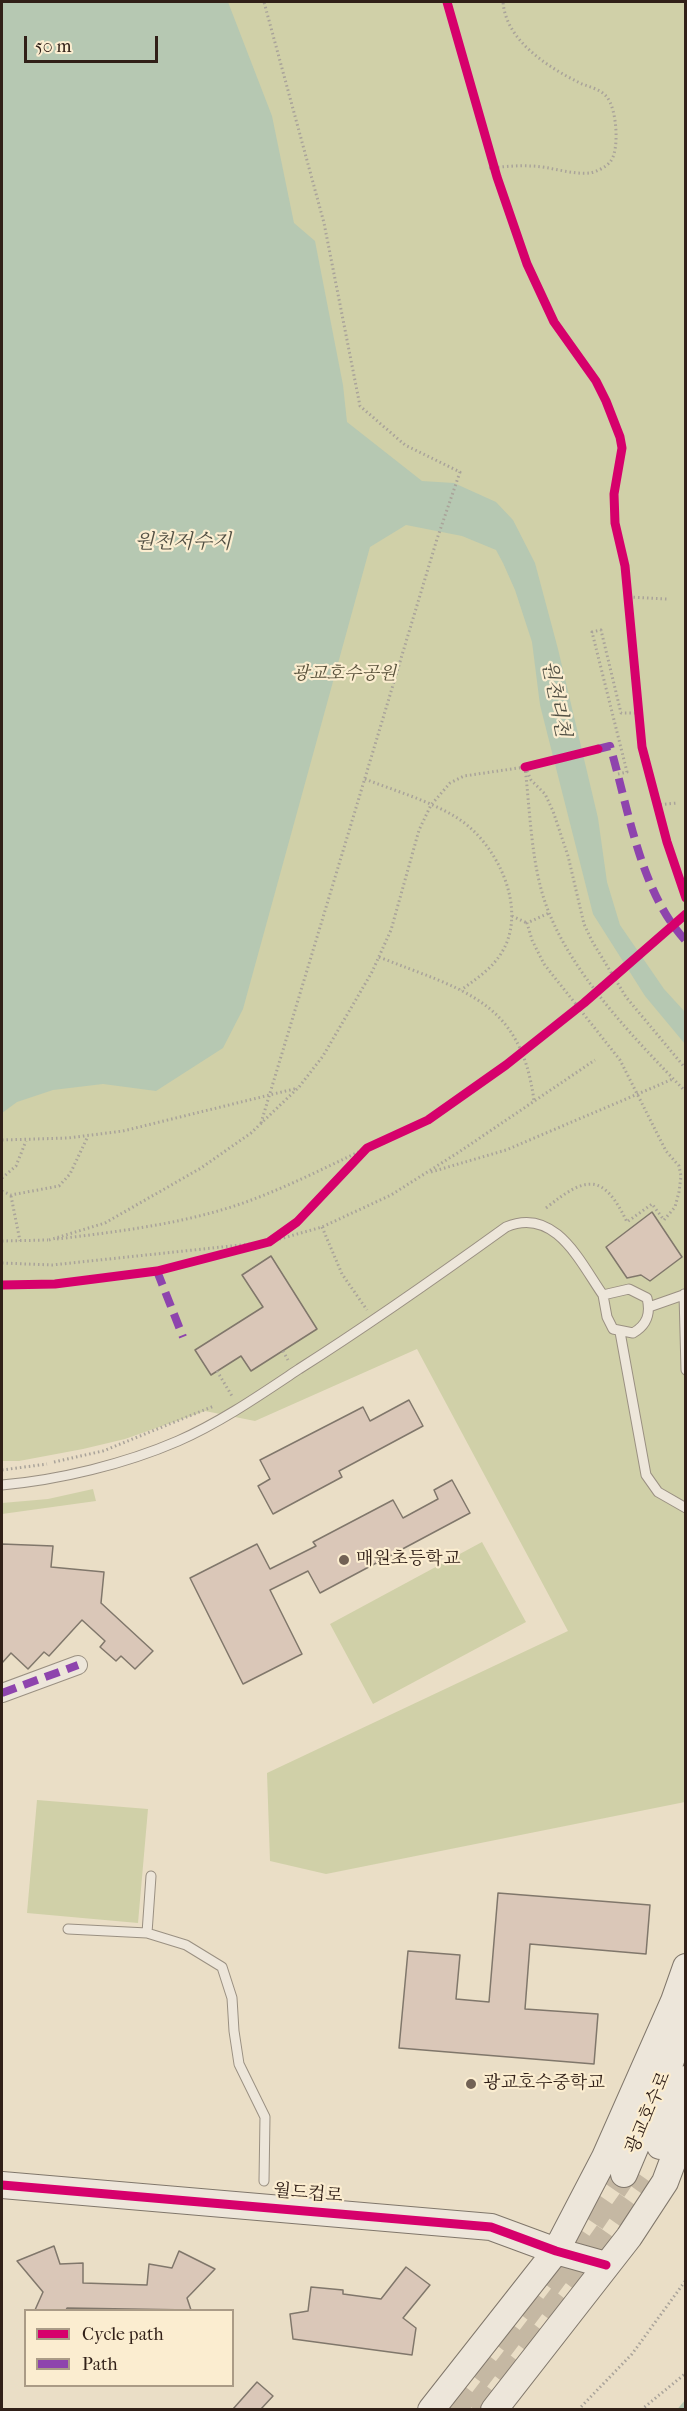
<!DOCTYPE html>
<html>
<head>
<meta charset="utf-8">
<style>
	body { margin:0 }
	#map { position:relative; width:687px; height:2411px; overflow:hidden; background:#eadec6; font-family:"IM FELL French Canon",serif }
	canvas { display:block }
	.frame { position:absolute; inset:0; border:3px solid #312018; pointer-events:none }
	.legend { position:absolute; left:24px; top:2309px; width:210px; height:78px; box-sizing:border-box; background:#fbedd0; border:2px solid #aa9b86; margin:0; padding:8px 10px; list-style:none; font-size:18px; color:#312018 }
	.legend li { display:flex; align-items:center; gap:12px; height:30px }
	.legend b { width:30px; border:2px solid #aa9b86 }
	.scale { position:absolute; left:24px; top:36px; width:134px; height:27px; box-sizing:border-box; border:3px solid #312018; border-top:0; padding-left:8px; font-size:18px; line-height:21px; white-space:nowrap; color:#312018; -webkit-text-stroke:4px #fbedd0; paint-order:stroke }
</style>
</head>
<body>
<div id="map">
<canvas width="687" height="2411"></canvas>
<div class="frame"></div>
<ul class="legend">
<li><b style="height:8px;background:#d6006c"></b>Cycle path</li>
<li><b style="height:8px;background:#8e44ad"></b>Path</li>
</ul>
<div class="scale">50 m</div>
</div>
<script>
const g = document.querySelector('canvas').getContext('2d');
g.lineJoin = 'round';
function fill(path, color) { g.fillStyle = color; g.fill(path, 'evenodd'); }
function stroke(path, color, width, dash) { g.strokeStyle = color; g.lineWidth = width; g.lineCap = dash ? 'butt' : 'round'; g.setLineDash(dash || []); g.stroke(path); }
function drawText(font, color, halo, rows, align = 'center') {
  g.font = font + ' "IM FELL French Canon","Noto Serif KR",serif'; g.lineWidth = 4.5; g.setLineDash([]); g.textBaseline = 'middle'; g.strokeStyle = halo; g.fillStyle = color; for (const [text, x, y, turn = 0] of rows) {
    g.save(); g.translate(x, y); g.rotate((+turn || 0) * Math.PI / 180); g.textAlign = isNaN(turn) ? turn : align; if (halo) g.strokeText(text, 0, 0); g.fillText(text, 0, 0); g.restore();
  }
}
const green = new Path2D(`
	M 2,2 L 685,2 L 685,1802 L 326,1874 L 270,1861 L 267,1773 L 568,1631 L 417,1349 L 255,1421 L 205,1411 L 125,1439 L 83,1449 L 19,1461 L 2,1461 Z
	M 93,1489 L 96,1501 L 2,1514 L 2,1503 L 48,1499 Z
	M 482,1542 L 526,1622 L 373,1704 L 330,1624 Z
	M 37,1800 L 148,1809 L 138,1923 L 27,1913 Z`);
const water = new Path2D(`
	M 2,2 L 228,2 L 272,116 L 294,223 L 315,241 L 343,385 L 347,422 L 422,481 L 454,483 L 496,502 L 513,520 L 535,563 L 558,649 L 598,818 L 607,882 L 620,925 L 664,989 L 685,1012 L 685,1044 L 645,996 L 593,914 L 540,705 L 532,642 L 515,590 L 503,563 L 496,550 L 462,536 L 406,525 L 370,547 L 243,1009 L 223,1048 L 156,1091 L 103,1084 L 53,1090 L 17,1102 L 2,1113 Z`);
const stream = new Path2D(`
	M 680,2410 L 686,2403`);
const building = new Path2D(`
	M 652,1212 L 682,1257 L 650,1281 L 641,1275 L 627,1278 L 606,1247 Z
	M 271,1256 L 317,1329 L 251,1371 L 241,1356 L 211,1375 L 195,1350 L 263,1307 L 242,1275 Z
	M 409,1400 L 423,1426 L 339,1471 L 342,1477 L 273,1514 L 258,1486 L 270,1479 L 260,1460 L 363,1407 L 370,1421 Z
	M 452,1480 L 470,1513 L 320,1593 L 308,1571 L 270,1590 L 302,1654 L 243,1684 L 190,1578 L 257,1544 L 270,1569 L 316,1546 L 313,1542 L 393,1500 L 403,1518 L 438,1499 L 434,1490 Z
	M 2,1544 L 53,1546 L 51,1567 L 104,1572 L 101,1603 L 153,1651 L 135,1669 L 121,1656 L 116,1661 L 100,1647 L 105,1641 L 82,1620 L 49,1656 L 44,1652 L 28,1669 L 11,1653 L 2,1663 Z
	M 498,1893 L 650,1905 L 646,1954 L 530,1944 L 525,2009 L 598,2014 L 594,2064 L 399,2048 L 408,1951 L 460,1955 L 456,1999 L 489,2002 Z
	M 54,2246 L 60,2264 L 83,2263 L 83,2283 L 147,2285 L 149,2264 L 172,2268 L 179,2251 L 215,2269 L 187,2298 L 191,2310 L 67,2308 L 66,2310 L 35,2310 L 43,2292 L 17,2261 Z
	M 406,2267 L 430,2285 L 403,2318 L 416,2328 L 412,2355 L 293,2339 L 290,2314 L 308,2311 L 311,2287 L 343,2290 L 343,2294 L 381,2299 Z
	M 257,2382 L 273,2396 L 261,2409 L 233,2409 Z`);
const secondaryTunnel = new Path2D(`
	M 453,2410 L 555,2276 L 624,2174
	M 475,2410 L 571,2284 L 646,2179`);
const path = new Path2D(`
	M 489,168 C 503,167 517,165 530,166 C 549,166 571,175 590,173 C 596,172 606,167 610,162 C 620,151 617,107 606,96 C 599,88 587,87 578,82 C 546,66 506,40 503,2
	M 629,597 L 667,599
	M 525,767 C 530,810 531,861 545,902 C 569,972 635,1039 686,1092
	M 527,771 L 531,780 L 545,794 L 553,811 L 568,856 L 584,924 L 592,941 L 626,997 L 686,1069
	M 618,774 L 627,772 L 592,632 L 601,630 L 621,713 L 640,713
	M 365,779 C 395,791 431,801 459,819 C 498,845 528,909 502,952 C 492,969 476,979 461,990
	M 656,805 L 677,803
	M 512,916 L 527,923
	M 379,957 C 461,990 521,999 534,1101
	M 261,1123 L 437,539 L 460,472 L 405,445 L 360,406 L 324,223 L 264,2
	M 2,1140 L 68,1138 L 123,1131 L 298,1088
	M 431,1172 L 506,1150 L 673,1079
	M 2,1178 L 16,1166 L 26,1141
	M 2,1191 L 11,1195 L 59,1186 L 70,1174 L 88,1136
	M 11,1196 L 20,1241
	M 546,1208 C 586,1176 603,1172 627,1222 L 652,1204 L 664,1220 L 675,1207 L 679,1192 L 681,1176 L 679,1166 L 666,1151 L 620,1060 L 544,964 L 532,940 L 527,923 L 549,913
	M 322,1227 L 342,1274 L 367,1310
	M 57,1239 C 115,1232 173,1225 228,1208 C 276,1193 322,1169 367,1148
	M 49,1240 L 105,1223 L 201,1168 L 251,1133 L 299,1087 L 323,1056 L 372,972 L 391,930 L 419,830 L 431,805 L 450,783 L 464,776 L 525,767
	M 2,1241 L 48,1240
	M 2,1263 L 52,1265 L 269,1242 L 322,1227 L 391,1195 L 459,1152 L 595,1060
	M 283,1351 L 288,1360
	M 217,1371 L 232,1396
	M 54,1462 L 103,1451 L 214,1406
	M 2,1470 L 47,1464
	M 578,2410 L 632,2354 L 686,2280
	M 641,2410 L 686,2373`);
const lane = new Path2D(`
	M 629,1289 L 647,1298 C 651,1314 647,1325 633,1333 L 613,1329 L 607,1317 L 603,1295 Z
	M 684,1294 L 686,1370
	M 649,1307 L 686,1294
	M 620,1332 L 646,1475 L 658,1492 L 686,1508
	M 2,1485 C 59,1480 125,1464 178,1441 C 221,1422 260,1395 299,1369 C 370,1324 438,1276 506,1227 C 555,1206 580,1262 603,1295
	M 68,1929 L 147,1933 L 186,1945 L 222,1967 L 232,1998 L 234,2031 L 239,2064 L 265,2117 L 264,2181
	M 147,1933 L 151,1876`);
const street = new Path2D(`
	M 2,1693 L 78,1665`);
const secondary = new Path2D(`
	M 660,2146 L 686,2079
	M 624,2174 L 665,2077 L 686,2018
	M 2,2185 L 491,2227 L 556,2251 L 606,2265
	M 431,2410 L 556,2251 L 605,2157 L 674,2001 L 686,1967
	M 494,2410 L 629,2237 L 665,2182 L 686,2126`);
const quiet = new Path2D(`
	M 598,749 L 610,746 C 629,810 640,892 686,941
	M 157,1271 L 183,1337
	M 2,1693 L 78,1665`);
const cycleway = new Path2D(`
	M 447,2 L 497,177 L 527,264 L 554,322 L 596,381 L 606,401 L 620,437 L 622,448 L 614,494 L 615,523 L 625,566 L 642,747 L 667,842 L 686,898
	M 525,767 L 598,749
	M 2,1285 L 55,1284 L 157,1271 L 269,1242 L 297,1222 L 367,1148 L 428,1120 L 506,1065 L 584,1003 L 686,914
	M 2,2185 L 491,2227 L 556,2251 L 606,2265`);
const markers = [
	[344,1560,6,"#726255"],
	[471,2084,6,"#726255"]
];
const parkNames = [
	["광교호수공원",344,675]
];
const poiNames = [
	["매원초등학교",356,1560],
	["광교호수중학교",483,2084]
];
const streetNames = [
	["광교호수로",649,2113,-67],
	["월드컵로",308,2194,5]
];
const waterNames = [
	["원천저수지",183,543],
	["원천리천",555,699,79]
];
fill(green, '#d0d0a8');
fill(water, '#b6c8b2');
stroke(stream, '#b6c8b2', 5);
fill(building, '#dac7b8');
stroke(building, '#80776b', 1.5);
stroke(secondaryTunnel, '#c5b8a3', 26, [26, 13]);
stroke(lane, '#9a9082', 11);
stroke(street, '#9a9082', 20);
stroke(secondary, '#80776b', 28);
stroke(path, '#a9a39a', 3, [1.5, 3]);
stroke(lane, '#ede6da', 9);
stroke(street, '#ede6da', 18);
stroke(secondary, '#ede6da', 26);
stroke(quiet, '#8e44ad', 8, [15, 8]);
stroke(cycleway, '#d6006c', 9);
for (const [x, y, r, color] of markers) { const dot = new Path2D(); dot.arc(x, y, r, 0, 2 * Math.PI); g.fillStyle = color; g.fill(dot); stroke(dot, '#fbedd0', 2); }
drawText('italic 18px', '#5a523c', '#fbedd0', parkNames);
drawText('18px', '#312018', '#fbedd0', poiNames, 'left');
drawText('18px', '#312018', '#fbedd0', streetNames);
drawText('italic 20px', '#525044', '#fbedd0', waterNames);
</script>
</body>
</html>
